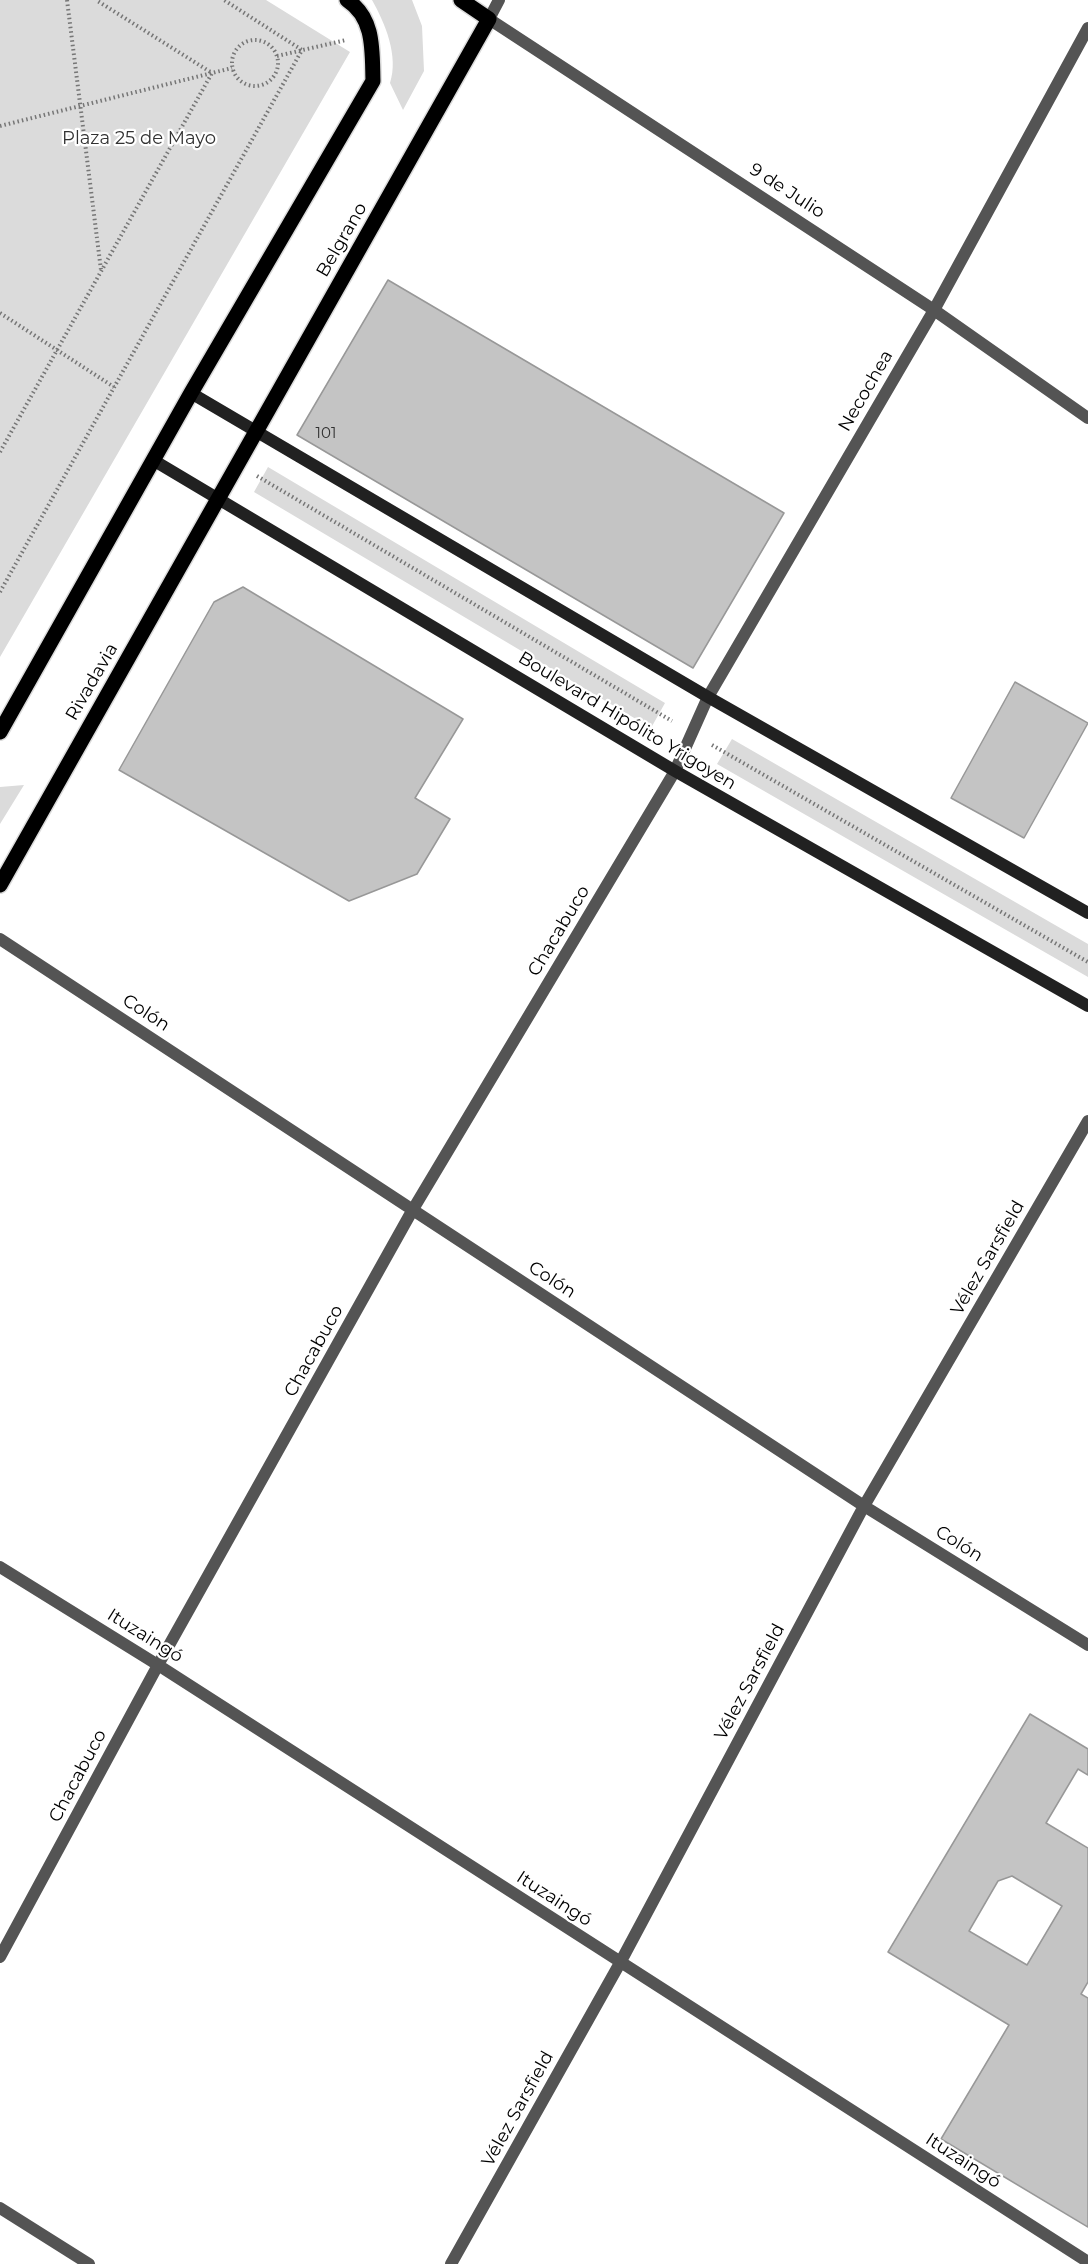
<!DOCTYPE html>
<html>
<head>
<meta charset="utf-8">
<style>
	body { margin:0 }
	canvas { display:block; background:#fff }
</style>
</head>
<body>
<canvas width="1088" height="2264"></canvas>
<script>
const g = document.querySelector('canvas').getContext('2d');
g.lineJoin = 'round';
function fill(path, color) { g.fillStyle = color; g.fill(path, 'evenodd'); }
function stroke(path, color, width, dash) { g.strokeStyle = color; g.lineWidth = width; g.lineCap = dash ? 'butt' : 'round'; g.setLineDash(dash || []); g.stroke(path); }
function drawText(font, color, halo, rows, align = 'center') {
  g.font = font + ' Montserrat,sans-serif'; g.lineWidth = 4.5; g.setLineDash([]); g.textBaseline = 'middle'; g.strokeStyle = halo; g.fillStyle = color; for (const [text, x, y, turn = 0] of rows) {
    g.save(); g.translate(x, y); g.rotate((+turn || 0) * Math.PI / 180); g.textAlign = isNaN(turn) ? turn : align; if (halo) g.strokeText(text, 0, 0); g.fillText(text, 0, 0); g.restore();
  }
}
const green = new Path2D(`
	M 0,0 L 266,0 L 350,52 L 0,657 Z
	M 372,0 L 412,0 L 422,26 L 424,71 L 403,110 L 390,83 C 399,56 385,23 372,0 Z
	M 268,467 L 665,703 L 651,728 L 254,492 Z
	M 732,739 L 1088,944 L 1088,977 L 717,764 Z
	M 24,785 L 0,824 L 0,787 Z`);
const building = new Path2D(`
	M 388,280 L 784,513 L 693,668 L 297,435 Z
	M 243,587 L 463,719 L 415,798 L 450,819 L 417,874 L 349,901 L 119,770 L 214,602 Z
	M 1015,682 L 1088,723 L 1024,838 L 951,798 Z
	M 1030,1714 L 1088,1749 L 1088,1775 L 1078,1769 L 1046,1823 L 1088,1848 L 1088,1982 L 1081,1994 L 1088,1998 L 1088,2227 L 941,2139 L 1009,2025 L 888,1952 ZM 1012,1876 L 1062,1906 L 1027,1965 L 969,1931 L 998,1881 Z`);
const path = new Path2D(`
	M 67,0 L 101,270
	M232 63a23 23 0 1 1 46 0a23 23 0 1 1-46 0Z
	M 277,56 L 346,40
	M 0,126 L 232,68
	M 0,313 L 114,387
	M 0,452 L 212,73 L 96,0
	M 257,476 L 672,721
	M 0,592 L 302,50 L 224,0
	M 712,745 L 1088,962`);
const street = new Path2D(`
	M 499,0 L 489,19 L 934,310 L 1088,418
	M 0,939 L 864,1506 L 1088,1645
	M 0,1567 L 158,1665 L 1088,2262
	M 0,1957 L 158,1665 L 412,1211 L 675,771 L 708,697 L 934,310 L 1088,28
	M 0,2208 L 89,2264
	M 451,2264 L 620,1963 L 864,1506 L 1088,1121`);
const secondary = new Path2D(`
	M 191,393 L 708,697 L 1088,913
	M 153,460 L 675,771 L 1088,1006`);
const primary = new Path2D(`
	M 0,732 L 191,393 L 373,81 C 372,52 375,18 347,0
	M 0,885 L 489,19 L 461,0`);
const numberNames = [
	["101",326,434]
];
const parkNames = [
	["Plaza 25 de Mayo",139,139]
];
const streetNames = [
	["9 de Julio",787,191,33],
	["Belgrano",342,240,-60],
	["Necochea",866,391,-60],
	["Rivadavia",92,682,-60],
	["Boulevard Hipólito Yrigoyen",627,721,31],
	["Chacabuco",559,931,-59],
	["Colón",146,1013,33],
	["Vélez Sarsfield",988,1258,-60],
	["Colón",552,1280,33],
	["Chacabuco",314,1351,-61],
	["Colón",959,1544,32],
	["Ituzaingó",145,1636,32],
	["Vélez Sarsfield",750,1682,-62],
	["Chacabuco",78,1776,-62],
	["Ituzaingó",554,1899,33],
	["Vélez Sarsfield",518,2109,-61],
	["Ituzaingó",963,2161,33]
];
fill(green, '#dbdbdb');
fill(building, '#c4c4c4');
stroke(building, '#989898', 1.5);
stroke(primary, '#dbdbdb', 18);
stroke(path, '#767676', 4, [1.5, 3]);
stroke(street, '#545454', 12);
stroke(secondary, '#212121', 12);
stroke(primary, '#000', 15);
drawText('15px', '#313131', null, numberNames);
drawText('18px', '#323232', '#fff', parkNames);
drawText('18px', '#000', '#fff', streetNames);
</script>
</body>
</html>
